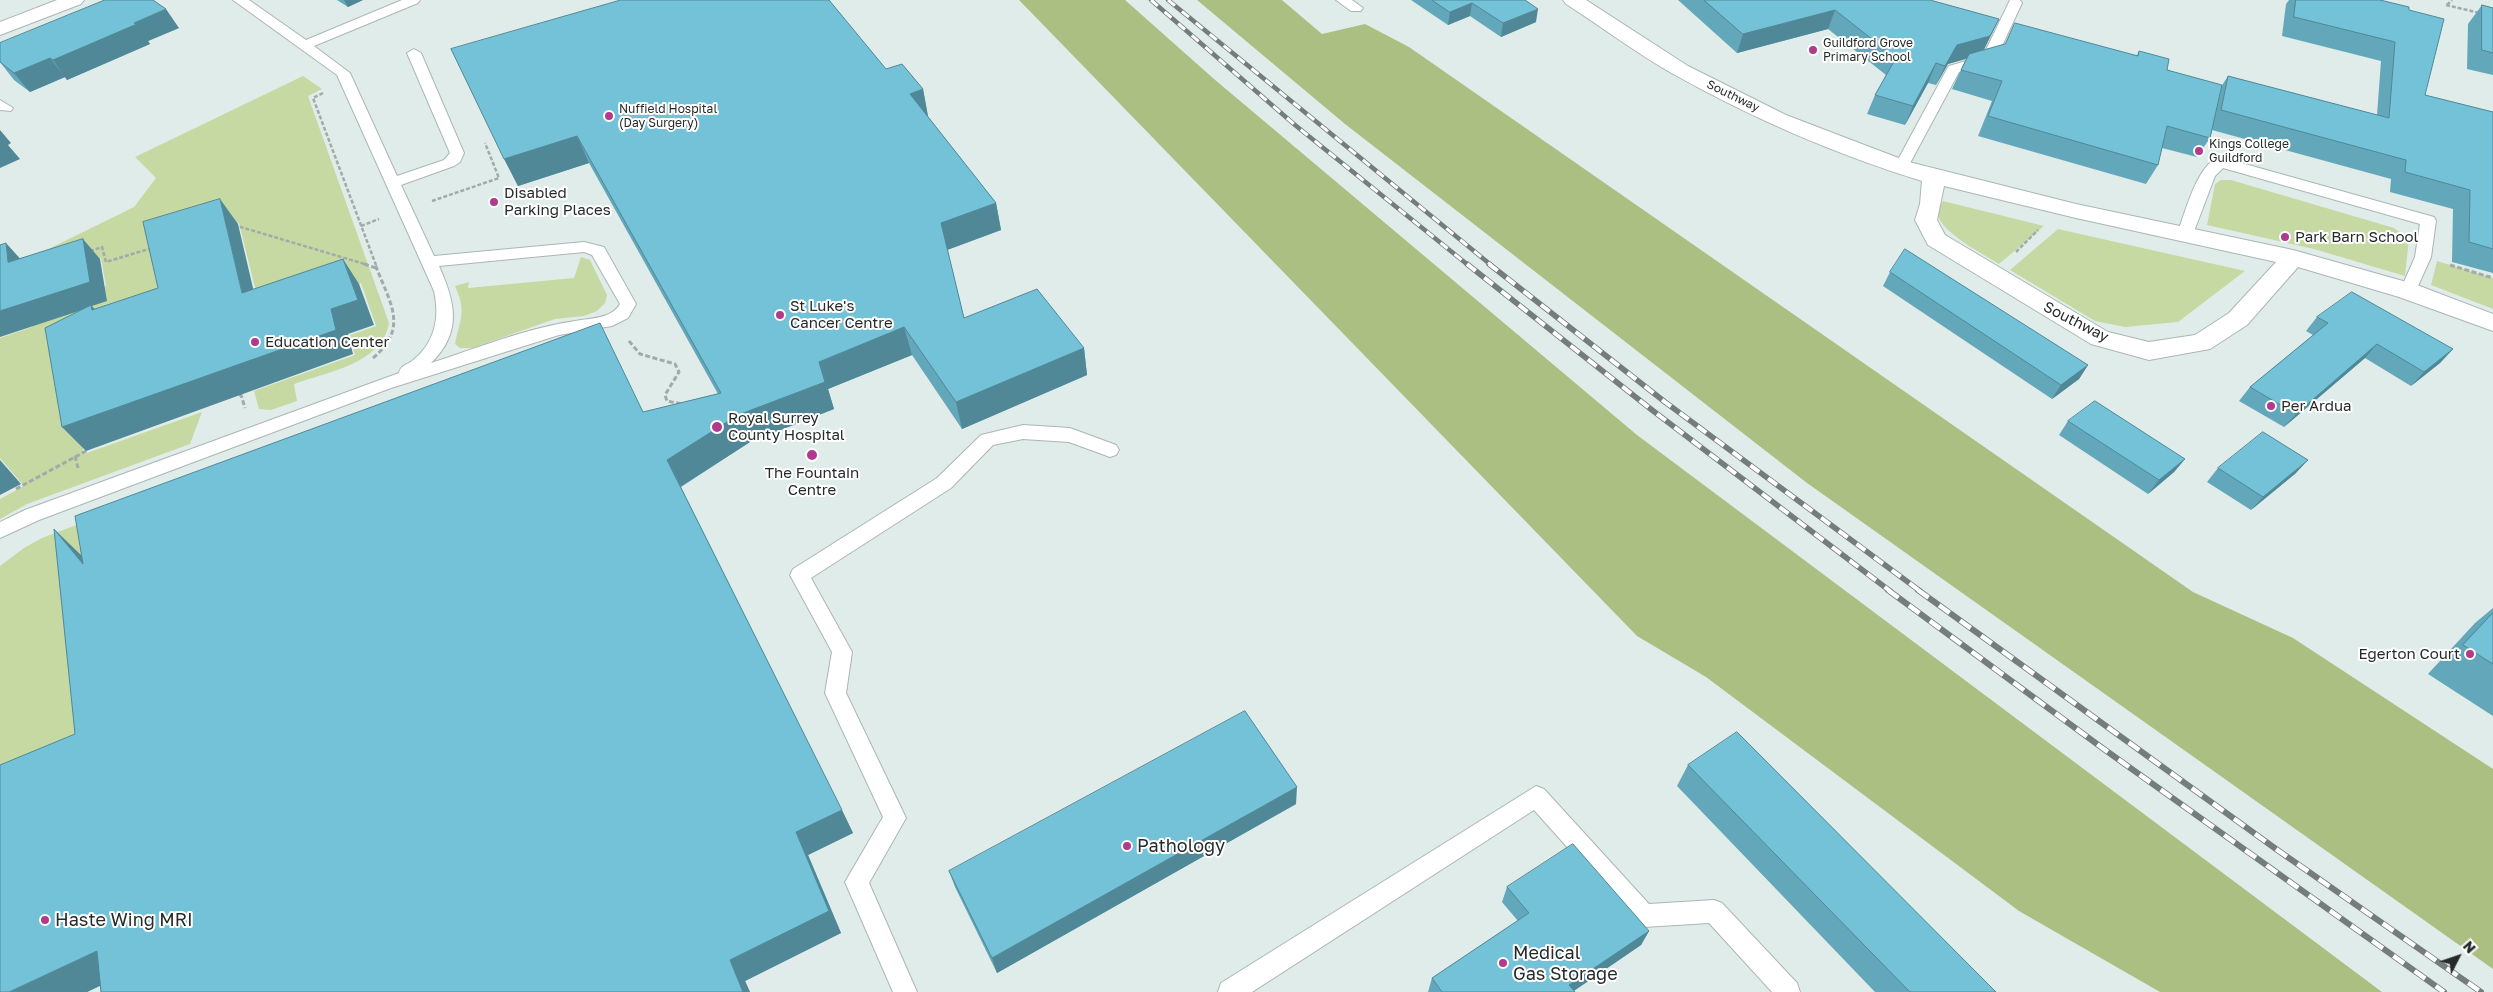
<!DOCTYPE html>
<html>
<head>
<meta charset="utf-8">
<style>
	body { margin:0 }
	#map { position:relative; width:2493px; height:992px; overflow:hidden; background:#e0ecea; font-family:"Golos Text",sans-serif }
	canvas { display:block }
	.north { position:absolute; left:2433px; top:932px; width:50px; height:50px; -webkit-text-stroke:4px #fff; paint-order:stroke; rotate:49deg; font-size:14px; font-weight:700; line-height:20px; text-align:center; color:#262b2a }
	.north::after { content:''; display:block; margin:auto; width:18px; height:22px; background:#262b2a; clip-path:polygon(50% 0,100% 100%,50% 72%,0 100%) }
</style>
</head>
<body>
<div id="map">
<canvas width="2493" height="992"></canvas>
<div class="north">N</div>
</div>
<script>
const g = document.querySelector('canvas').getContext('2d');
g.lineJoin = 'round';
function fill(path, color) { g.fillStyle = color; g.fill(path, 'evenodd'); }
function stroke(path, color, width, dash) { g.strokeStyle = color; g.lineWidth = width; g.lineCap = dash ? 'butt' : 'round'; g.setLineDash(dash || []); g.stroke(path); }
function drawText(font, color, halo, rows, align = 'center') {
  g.font = font + ' "Golos Text",sans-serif'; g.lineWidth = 4; g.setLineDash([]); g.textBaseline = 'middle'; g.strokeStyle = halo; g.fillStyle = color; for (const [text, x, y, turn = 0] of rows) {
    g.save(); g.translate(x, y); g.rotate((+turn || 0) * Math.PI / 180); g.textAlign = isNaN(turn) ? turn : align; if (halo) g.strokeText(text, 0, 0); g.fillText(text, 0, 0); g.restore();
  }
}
const green = new Path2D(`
	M 303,76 L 322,89 L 308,96 L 389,323 C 382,364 327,372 294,384 L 297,401 L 271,410 L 259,409 L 254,391 L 355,355 L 350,335 L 376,326 L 361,283 L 262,316 L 239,223 L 161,247 L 174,305 L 63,343 L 84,454 L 202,412 L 190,444 L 27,504 L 0,519 L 0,499 L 24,486 L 0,458 L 0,338 L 32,327 L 30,311 L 106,286 L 101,258 L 27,281 L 24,261 L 134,207 L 156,178 L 135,157 Z
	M 2221,180 L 2231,180 L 2394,228 L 2409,239 L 2405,276 L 2314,249 L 2207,225 L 2215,184 Z
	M 1943,201 L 2044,226 L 1999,264 C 1985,255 1936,230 1938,212 C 1939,209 1941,204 1943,201 Z
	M 2058,229 L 2245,271 L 2178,322 L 2125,327 L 2095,321 L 2010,270 Z
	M 581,257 L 590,260 L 607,295 L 605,303 L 597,311 L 584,316 L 555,319 L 472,348 L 460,348 L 455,344 C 460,319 467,312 455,286 L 469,282 L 468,288 L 574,278 Z
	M 2437,261 L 2493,278 L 2493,309 L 2431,285 Z
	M 219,471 L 112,751 L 0,801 L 0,566 L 24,548 L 42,538 Z`);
const forest = new Path2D(`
	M 1019,0 L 1125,0 L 1214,79 L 1637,435 L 2382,992 L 2160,992 L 2019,911 L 1706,677 L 1637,636 Z
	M 1197,0 L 1282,0 L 1322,34 L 1365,24 L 1409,47 L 2193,592 L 2293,638 L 2493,769 L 2493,969 L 1807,483 L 1345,124 Z`);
const pathFar1 = new Path2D(`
	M 2446,5 L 2480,13
	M 2447,5 L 2452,0
	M 323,93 L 313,98 L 376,265
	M 432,201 L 499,178 L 485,143
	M 234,225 L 368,265
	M 361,226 L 379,219
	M 90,251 L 102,247 L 106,262 L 152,248
	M 2016,252 L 2038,230`);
const path = new Path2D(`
	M 364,264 L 376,268
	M 2450,265 L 2493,278
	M 629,341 L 640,354 L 675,364 L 679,372 L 665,395 L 667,401 L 682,404
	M 373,358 C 410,327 389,302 375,264
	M 239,395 L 241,395 L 245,408
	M 75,456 L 78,468
	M 16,489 L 88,450`);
const service = new Path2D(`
	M 233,0 L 249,0 L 306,40 L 402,0 L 420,0 L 418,3 L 314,46 L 350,73 L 397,176 L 444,160 L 450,153 L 407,53 L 414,49 L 421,53 L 464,153 L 460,162 L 454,166 L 401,185 L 434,256 L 584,242 L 604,247 L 636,304 L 628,318 L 612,326 L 559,335 L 391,388 L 39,520 L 0,538 L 0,522 L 25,510 L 399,373 C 400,366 406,365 412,361 C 435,343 440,318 434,291 L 337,75 ZM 584,252 L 592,255 L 620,304 C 611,319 591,318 575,321 C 526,328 478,348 431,363 C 463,332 455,302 439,266 Z
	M 1336,0 L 1352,0 L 1363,8 L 1361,11 L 1351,11 Z
	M 2010,0 L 2020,0 L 2022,3 L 1996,59 L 1994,62 L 1959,72 L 1908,167 L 1901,172 L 1896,170 L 1894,167 L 1947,69 L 1949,66 L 1983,56 Z
	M 0,100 L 13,108 L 11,111 L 0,110 Z
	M 2220,157 L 2434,217 L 2436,221 L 2431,257 L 2414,295 L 2402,295 L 2400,291 L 2415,257 L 2420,224 L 2223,168 L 2215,176 L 2193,234 L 2191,238 L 2179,238 L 2177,234 C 2185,214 2197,163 2220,157 Z
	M 1023,425 L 1070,428 L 1116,445 L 1119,450 L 1116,455 L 1110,457 L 1069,442 L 1023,439 L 993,445 L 951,488 L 811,578 L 852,652 L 846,693 L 906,818 L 869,883 L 917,992 L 893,992 L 845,882 L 883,817 L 825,693 L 832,652 L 790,575 L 793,569 L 937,478 L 981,435 Z
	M 1536,786 L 1544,789 L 1649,904 L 1714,900 L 1722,903 L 1797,983 L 1800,992 L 1772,992 L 1709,923 L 1644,927 L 1636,924 L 1534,810 L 1252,992 L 1218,992 L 1221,983 Z`);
const minor = new Path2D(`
	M 57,0 L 84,0 L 81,4 L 0,35 L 0,22 Z
	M 1563,0 L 1586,0 L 1688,66 L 1786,115 L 1909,162 L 2076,204 L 2293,250 L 2417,285 L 2493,314 L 2493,331 L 2399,297 L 2298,267 L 2247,325 L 2210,349 L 2149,360 L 2091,344 L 1928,245 L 1915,220 L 1920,204 L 1922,181 C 1837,155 1752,118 1675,75 C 1637,54 1602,27 1566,4 ZM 1944,186 L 2076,218 L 2276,262 L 2229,313 L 2195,335 L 2149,342 L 2108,332 L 1945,235 L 1937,220 Z`);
const railFar2 = new Path2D(`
	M 1151,0 L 1295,125 L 1468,265
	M 1168,0 L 1491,265`);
const railFar1 = new Path2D(`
	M 1467,264 L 1652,410 L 1890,591
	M 1489,264 L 1665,402 L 1920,591`);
const rail = new Path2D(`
	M 1888,590 L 2101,747 L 2444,992
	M 1918,590 L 2276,849 L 2481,992`);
const wall = new Path2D(`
	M 337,0 L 363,0 L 348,7 Z
	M 1411,0 L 1525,0 L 1536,22 L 1501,37 L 1470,16 L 1448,25 Z
	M 1678,0 L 1930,0 L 1984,50 L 2137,55 L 2139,51 L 2167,70 L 2221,87 L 2228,76 L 2377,115 L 2381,61 L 2282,36 L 2286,4 L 2289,0 L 2380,0 L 2409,10 L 2425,95 L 2493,112 L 2493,273 L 2452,262 L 2453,209 L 2390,192 L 2391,179 L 2212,130 L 2210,138 L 2197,157 L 2162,148 L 2158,165 L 2146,184 L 1978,136 L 1992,101 L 1952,89 L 1966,59 L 1948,64 L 1936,85 L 1928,83 L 1905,125 L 1867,114 L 1875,95 L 1886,75 L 1828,29 L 1737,53 Z
	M 2482,5 L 2493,8 L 2493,75 L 2467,69 L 2468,24 Z
	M 179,28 L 148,41 L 150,44 L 67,80 L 65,77 L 30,92 L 14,80 L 0,62 L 0,43 Z
	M 451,49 L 886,69 L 923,89 L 928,117 L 996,203 L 1001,230 L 947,250 L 964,318 L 1084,348 L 1087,375 L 962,429 L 912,355 L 828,389 L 834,409 L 750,442 L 681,487 L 853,833 L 808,855 L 841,933 L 745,981 L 750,992 L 101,992 L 100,986 L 87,992 L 75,734 L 82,556 L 643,412 L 718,394 L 589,163 L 518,186 Z
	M 1890,272 L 2088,365 L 2079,379 L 2052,399 L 1883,286 Z
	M 2317,317 L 2453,349 L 2440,363 L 2411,386 L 2365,358 L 2284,427 L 2239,401 L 2250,387 L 2313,335 L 2306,331 Z
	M 2068,421 L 2185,459 L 2174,472 L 2148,494 L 2059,435 Z
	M 2218,468 L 2296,473 L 2251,510 L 2207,482 Z
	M 2493,608 L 2493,716 L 2428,674 L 2475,623 Z
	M 1688,765 L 1996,992 L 1875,992 L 1677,786 Z
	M 1296,804 L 997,973 L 955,887 L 949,871 Z
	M 1507,887 L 1649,931 L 1641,945 L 1574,991 L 1575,992 L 1428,992 L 1432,978 L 1518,921 L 1502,902 Z`);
const shadedWall = new Path2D(`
	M 344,0 L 363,0 L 348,7 Z
	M 1472,3 L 1470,16 L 1448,25 L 1450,12 Z
	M 166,9 L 179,28 L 148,41 L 150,44 L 67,80 L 53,60 L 134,23 Z
	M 1538,9 L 1536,22 L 1501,37 L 1503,23 Z
	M 1835,10 L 1828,29 L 1737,53 L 1743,34 Z
	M 1999,19 L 1982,54 L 1948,64 L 1936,85 L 1945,66 L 1957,45 Z
	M 50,58 L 65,77 L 30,92 L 14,73 Z
	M 1936,63 L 1928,83 L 1905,125 L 1913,106 Z
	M 923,89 L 928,116 L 916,121 L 910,94 Z
	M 0,130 L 11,143 L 8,145 L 20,159 L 0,168 Z
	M 577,136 L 589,163 L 518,186 L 504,159 Z
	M 220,199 L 238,224 L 260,318 L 242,293 Z
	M 996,203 L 1001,230 L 947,250 L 941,223 Z
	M 83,239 L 100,259 L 107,301 L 92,306 L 112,330 L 92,310 L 91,307 L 0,337 L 0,311 Z
	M 6,243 L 24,263 L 8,262 Z
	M 343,259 L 359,284 L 374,325 L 348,334 L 353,354 L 86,451 L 62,427 L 331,309 Z
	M 904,327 L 912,355 L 828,389 L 834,409 L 750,442 L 680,487 L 667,460 L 819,362 Z
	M 2377,344 L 2365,358 L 2284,427 L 2296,414 Z
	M 1084,348 L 1087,375 L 962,429 L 956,402 Z
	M 2453,349 L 2440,363 L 2411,386 L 2424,372 Z
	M 2088,365 L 2079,379 L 2052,399 L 2061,385 Z
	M 2185,459 L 2174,472 L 2148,494 L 2159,480 Z
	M 0,460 L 21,484 L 0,495 Z
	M 2308,460 L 2296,473 L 2251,510 L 2263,497 Z
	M 54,529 L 82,556 L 83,564 Z
	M 1297,787 L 1296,804 L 997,973 L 992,958 Z
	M 842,810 L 853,833 L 808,855 L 841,933 L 745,981 L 750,992 L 743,992 L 730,960 L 796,832 Z
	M 1649,931 L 1641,945 L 1572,992 L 1569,985 Z
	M 97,951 L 130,971 L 87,992 L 9,992 Z`);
const building = new Path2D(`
	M 105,0 L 153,0 L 166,9 L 134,23 L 137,24 L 53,60 L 50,58 L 14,73 L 0,62 L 0,43 Z
	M 621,0 L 829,0 L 886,69 L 902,64 L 923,89 L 910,94 L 996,203 L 941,223 L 964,318 L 1037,289 L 1084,348 L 956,402 L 904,327 L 819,362 L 825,382 L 738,415 L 667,460 L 842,810 L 796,832 L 829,911 L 730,960 L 743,992 L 101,992 L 97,951 L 9,992 L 0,992 L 0,765 L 75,734 L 54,529 L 83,564 L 75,516 L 600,323 L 643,412 L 721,393 L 577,136 L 504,159 L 451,49 Z
	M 1432,0 L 1525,0 L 1538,9 L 1503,23 L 1472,3 L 1450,12 Z
	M 1704,0 L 1930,0 L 1999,19 L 1990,36 L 1957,45 L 1945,66 L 1936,63 L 1913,106 L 1875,95 L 1896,58 L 1835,10 L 1743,34 Z
	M 2296,0 L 2380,0 L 2409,7 L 2409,10 L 2444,19 L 2425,95 L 2493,112 L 2493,249 L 2469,242 L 2470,190 L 2405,172 L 2406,160 L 2221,110 L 2228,76 L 2389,118 L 2395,42 L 2294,17 Z
	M 2482,5 L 2493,8 L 2493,53 L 2482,50 Z
	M 2015,23 L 2138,56 L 2139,51 L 2169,59 L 2167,70 L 2222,85 L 2210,138 L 2167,126 L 2158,165 L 1988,116 L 2002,81 L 1961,70 L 1969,54 L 2005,44 Z
	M 220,199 L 242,293 L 343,259 L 358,300 L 331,309 L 336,330 L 62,427 L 45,328 L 91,305 L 92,310 L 158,288 L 143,222 Z
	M 83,239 L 90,282 L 0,311 L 0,245 L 6,243 L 8,262 Z
	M 1905,249 L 2088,365 L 2061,385 L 1890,272 Z
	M 2352,292 L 2453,349 L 2424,372 L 2377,344 L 2296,414 L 2250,387 L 2328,323 L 2317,317 Z
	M 2095,401 L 2185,459 L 2159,480 L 2068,421 Z
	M 2263,432 L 2308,460 L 2263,497 L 2218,468 Z
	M 2493,613 L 2493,664 L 2463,645 Z
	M 1245,711 L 1297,787 L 992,958 L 949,871 Z
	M 1737,732 L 1996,992 L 1910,992 L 1688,765 Z
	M 1573,844 L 1649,931 L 1569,985 L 1575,992 L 1442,992 L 1432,978 L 1529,913 L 1507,887 Z`);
const markers = [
	[1813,50,5,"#b1398e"],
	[609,116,5,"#b1398e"],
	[2199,151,5,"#b1398e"],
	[494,202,5,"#b1398e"],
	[2285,237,5,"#b1398e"],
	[780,315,5,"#b1398e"],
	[255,342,5,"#b1398e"],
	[2271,406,5,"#b1398e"],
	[717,427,6,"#b1398e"],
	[812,455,6,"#b1398e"],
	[2470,654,5,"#b1398e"],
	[1127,846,5,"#b1398e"],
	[45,920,5,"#b1398e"],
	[1503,963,5,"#b1398e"]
];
const farPoinames = [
	["Guildford Grove",1823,43],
	["Primary School",1823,57],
	["Nuffield Hospital",619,109],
	["(Day Surgery)",619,123],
	["Kings College",2209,144],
	["Guildford",2209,158]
];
const farStreetnames = [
	["Southway",1733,96,26]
];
const poiNames = [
	["Disabled",504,193],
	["Parking Places",504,210],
	["Park Barn School",2295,237],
	["St Luke's",790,306],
	["Cancer Centre",790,323],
	["Education Center",265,342],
	["Per Ardua",2281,406],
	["Royal Surrey",728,418],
	["County Hospital",728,435],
	["The Fountain",812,473,"center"],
	["Centre",812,490,"center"],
	["Egerton Court",2460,654,"right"]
];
const streetNames = [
	["Southway",2076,322,27]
];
const nearPoinames = [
	["Pathology",1137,846],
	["Haste Wing MRI",55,920],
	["Medical",1513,953],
	["Gas Storage",1513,974]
];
fill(green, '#c6d9a2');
fill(forest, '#acbf83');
stroke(service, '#abb6b4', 2);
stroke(minor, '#abb6b4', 2);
stroke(pathFar1, '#a1aba9', 2.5, [4, 2]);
stroke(path, '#a1aba9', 3, [5, 2.5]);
fill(service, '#fff');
fill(minor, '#fff');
stroke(railFar2, '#757d7c', 4.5);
stroke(railFar1, '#757d7c', 5.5);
stroke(rail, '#757d7c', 6);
stroke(railFar2, '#fff', 3, [9]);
stroke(railFar1, '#fff', 4, [11]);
stroke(rail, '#fff', 4.5, [13]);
fill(wall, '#63a7ba');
fill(shadedWall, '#508897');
fill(building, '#73c2d8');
stroke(building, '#508897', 1);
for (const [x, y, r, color] of markers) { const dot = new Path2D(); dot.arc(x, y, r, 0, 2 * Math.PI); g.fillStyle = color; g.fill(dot); stroke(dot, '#fff', 2); }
drawText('12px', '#262b2a', '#fff', farPoinames, 'left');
drawText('12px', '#262b2a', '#fff', farStreetnames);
drawText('15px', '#262b2a', '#fff', poiNames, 'left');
drawText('15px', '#262b2a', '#fff', streetNames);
drawText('18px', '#262b2a', '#fff', nearPoinames, 'left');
</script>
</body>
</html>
